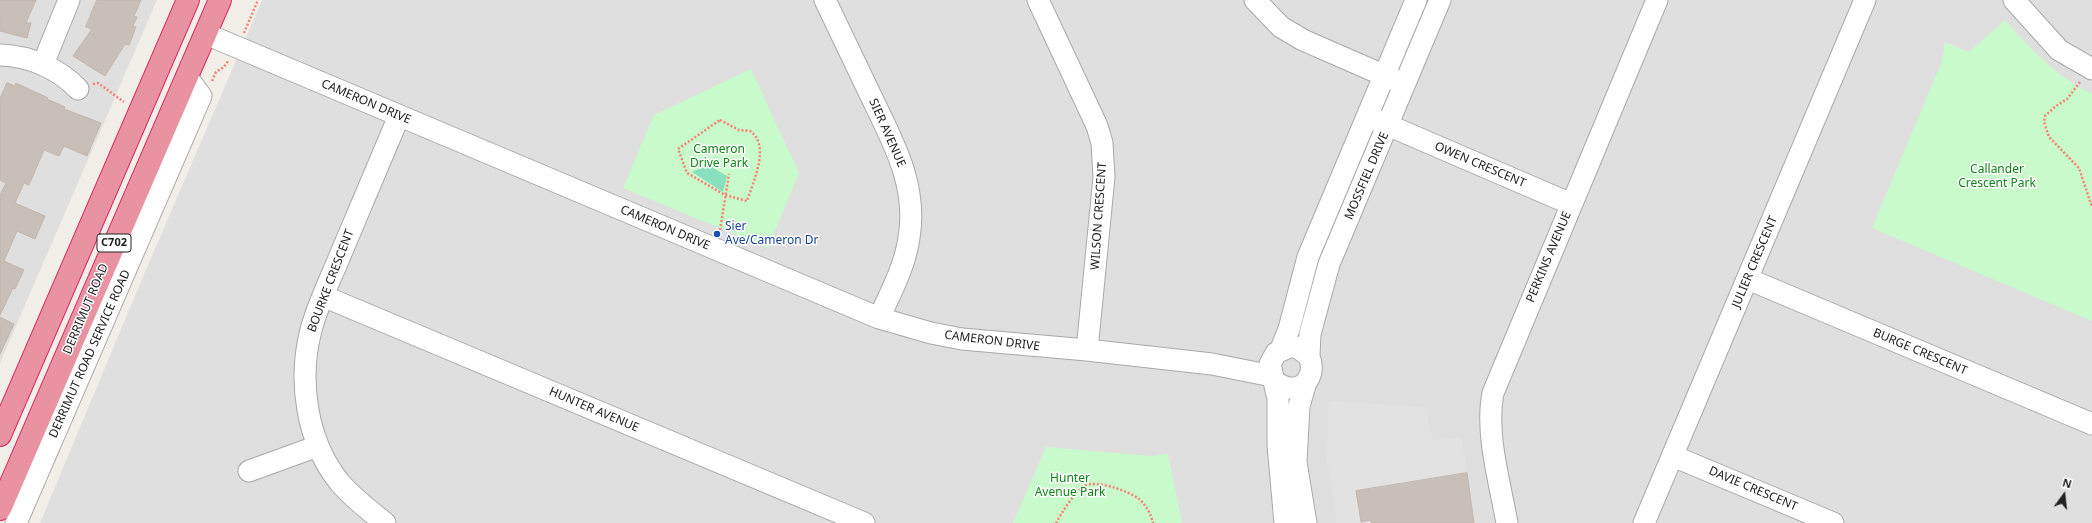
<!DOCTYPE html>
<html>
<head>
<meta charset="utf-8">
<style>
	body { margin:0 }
	#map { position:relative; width:2092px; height:523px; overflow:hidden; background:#f2efe9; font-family:"Noto Sans",sans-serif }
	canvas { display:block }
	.north { position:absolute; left:2044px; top:475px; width:40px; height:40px; -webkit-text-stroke:3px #fff; paint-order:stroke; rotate:15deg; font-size:11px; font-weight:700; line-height:16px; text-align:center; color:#222 }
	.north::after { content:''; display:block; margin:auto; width:14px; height:18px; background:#222; clip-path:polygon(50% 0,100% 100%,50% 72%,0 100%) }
</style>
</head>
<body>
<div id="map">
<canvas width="2092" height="523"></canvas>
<div class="north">N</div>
</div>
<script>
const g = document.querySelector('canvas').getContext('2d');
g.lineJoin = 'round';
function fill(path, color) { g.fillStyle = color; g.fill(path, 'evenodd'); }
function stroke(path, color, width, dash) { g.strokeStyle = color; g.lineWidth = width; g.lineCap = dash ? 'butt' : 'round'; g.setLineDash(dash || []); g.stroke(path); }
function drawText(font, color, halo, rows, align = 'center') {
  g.font = font + ' "Noto Sans",sans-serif'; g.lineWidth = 3; g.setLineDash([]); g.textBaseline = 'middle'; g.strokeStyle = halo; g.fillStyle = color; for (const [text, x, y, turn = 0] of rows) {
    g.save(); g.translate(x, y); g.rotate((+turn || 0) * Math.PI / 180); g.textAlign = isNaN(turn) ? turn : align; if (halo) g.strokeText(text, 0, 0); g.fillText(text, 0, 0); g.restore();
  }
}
const residential = new Path2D(`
	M 0,0 L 157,0 L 0,363 Z
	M 262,0 L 2092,0 L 2092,523 L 40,523 L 142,279 Z`);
const park = new Path2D(`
	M 2005,20 C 2031,50 2056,76 2092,94 L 2092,321 L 1872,228 L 1942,61 L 1945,42 L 1969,52 Z
	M 751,69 L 799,173 L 768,248 L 623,188 L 654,115 Z
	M 1046,447 L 1151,456 L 1168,454 L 1182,523 L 1013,523 Z`);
const pitch = new Path2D(`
	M 708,165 L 727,176 L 723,192 L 692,172 Z`);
const parking = new Path2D(`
	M 1329,401 L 1426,407 L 1432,441 L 1461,437 L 1467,473 L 1371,520 L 1371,523 L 1337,523 L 1327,458 Z`);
const building = new Path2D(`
	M 0,0 L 36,0 L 26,23 L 31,23 L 27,38 L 0,31 Z
	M 97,0 L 141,0 L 134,16 L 137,17 L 133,26 L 136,27 L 129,45 L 125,44 L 105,76 L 73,56 L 92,29 L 86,27 Z
	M 7,83 L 15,86 L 16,83 L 48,98 L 47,99 L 65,107 L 64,109 L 101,123 L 87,156 L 64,146 L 59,156 L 44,150 L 29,185 L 24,183 L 15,203 L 45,216 L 35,239 L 17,231 L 4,261 L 24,270 L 15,289 L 13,288 L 0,315 L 0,195 L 6,183 L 0,180 L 0,99 Z
	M 0,317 L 14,324 L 0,354 Z
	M 1467,473 L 1474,523 L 1371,523 L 1371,520 L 1361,522 L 1356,491 Z`);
const path = new Path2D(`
	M 244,33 L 258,0
	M 212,81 L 216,72 L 224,67 L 228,61
	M 2080,82 L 2067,99 L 2056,106 L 2045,116 L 2044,122 L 2049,137 L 2079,168 L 2092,207
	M 93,84 L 98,83 L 124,102
	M 720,120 L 739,130 L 750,131 C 771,145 753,182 747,201 L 725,195 L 687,173 L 678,149 Z
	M 720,230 L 729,174
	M 1056,523 C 1061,514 1075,491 1084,486 C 1095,479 1129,491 1139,499 C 1146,505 1151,514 1153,523`);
const minor = new Path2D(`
	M 825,0 C 840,31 855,62 870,94 C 892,140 918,184 909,238 C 905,266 891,292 879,318
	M 1038,0 L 1097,126 L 1102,143 L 1104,177 L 1087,350
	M 1255,0 L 1281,27 L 1303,40 L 1397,81
	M 2014,0 L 2059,50 L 2092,69
	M 206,34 L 879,318 L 931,333 L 962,339 L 1087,350 L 1212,364 L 1272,376
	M 1,55 C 29,56 58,68 78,89
	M 43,64 L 69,0
	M 1376,120 L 1571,204
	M 1748,279 L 2092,424
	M 323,296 L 864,523
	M 1281,349 L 1289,329 L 1308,257 L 1416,0
	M 1309,356 L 1310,334 L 1329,264 L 1440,0
	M 1274,380 C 1294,399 1319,382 1309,356 L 1297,347 L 1289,347 L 1276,353 L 1270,364 L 1278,399 L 1278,445 L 1285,523
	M 1673,456 L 1833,523
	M 249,471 L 318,446
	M 16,523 L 201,96 L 187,77
	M 385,523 C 370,511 353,498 340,483 C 306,441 298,380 311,330 C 318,303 332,276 342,251 C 361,206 380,161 399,116
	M 1306,523 L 1296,462 L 1299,406 L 1306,382
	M 1507,523 C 1500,483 1485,433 1493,393 L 1657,0
	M 1644,523 L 1865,0`);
const highway = new Path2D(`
	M 0,435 L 188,0
	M 0,509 L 220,0`);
const markers = [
	[717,234,4,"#1a4fb4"]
];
const shields = [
	[114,243,34]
];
const shieldNames = [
	["C702",114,243]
];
const streetNames = [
	["CAMERON DRIVE",366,102,23],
	["SIER AVENUE",887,133,66],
	["OWEN CRESCENT",1480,165,23],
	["MOSSFIEL DRIVE",1367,176,-67],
	["WILSON CRESCENT",1099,216,-86],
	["CAMERON DRIVE",665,228,23],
	["PERKINS AVENUE",1549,257,-67],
	["JULIER CRESCENT",1755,262,-67],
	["BOURKE CRESCENT",331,281,-69],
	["DERRIMUT ROAD",86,309,-67],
	["CAMERON DRIVE",992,341,7],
	["BURGE CRESCENT",1920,352,23],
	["DERRIMUT ROAD SERVICE ROAD",90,354,-66],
	["HUNTER AVENUE",594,410,23],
	["DAVIE CRESCENT",1753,489,23]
];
const parkNames = [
	["Cameron",719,150],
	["Drive Park",719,164],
	["Callander",1997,170],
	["Crescent Park",1997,184],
	["Hunter",1070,479],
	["Avenue Park",1070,493]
];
const transitNames = [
	["Sier",725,227],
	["Ave/Cameron Dr",725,241]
];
fill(residential, '#e0dfdf');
fill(park, '#c8facc');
fill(pitch, '#88e0be');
fill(parking, '#e2e2e2');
fill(building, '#c7bfb8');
stroke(building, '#c4b6ab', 1);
stroke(minor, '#a9a9a9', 23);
stroke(highway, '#dc2a67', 24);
stroke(path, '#fa8072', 2.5, [2, 2]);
stroke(minor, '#fff', 21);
stroke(highway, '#e892a2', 22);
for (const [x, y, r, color] of markers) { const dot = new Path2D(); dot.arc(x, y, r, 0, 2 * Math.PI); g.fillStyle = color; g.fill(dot); stroke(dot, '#fff', 1.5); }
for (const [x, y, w] of shields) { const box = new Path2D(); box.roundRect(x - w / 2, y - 9, w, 18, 3); g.fillStyle = '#fff'; g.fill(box); stroke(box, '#222', 1); }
drawText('bold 11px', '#222', null, shieldNames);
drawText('12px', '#222', '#fff', streetNames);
drawText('12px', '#0c8416', '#fff', parkNames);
drawText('12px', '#164399', '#fff', transitNames, 'left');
</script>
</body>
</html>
